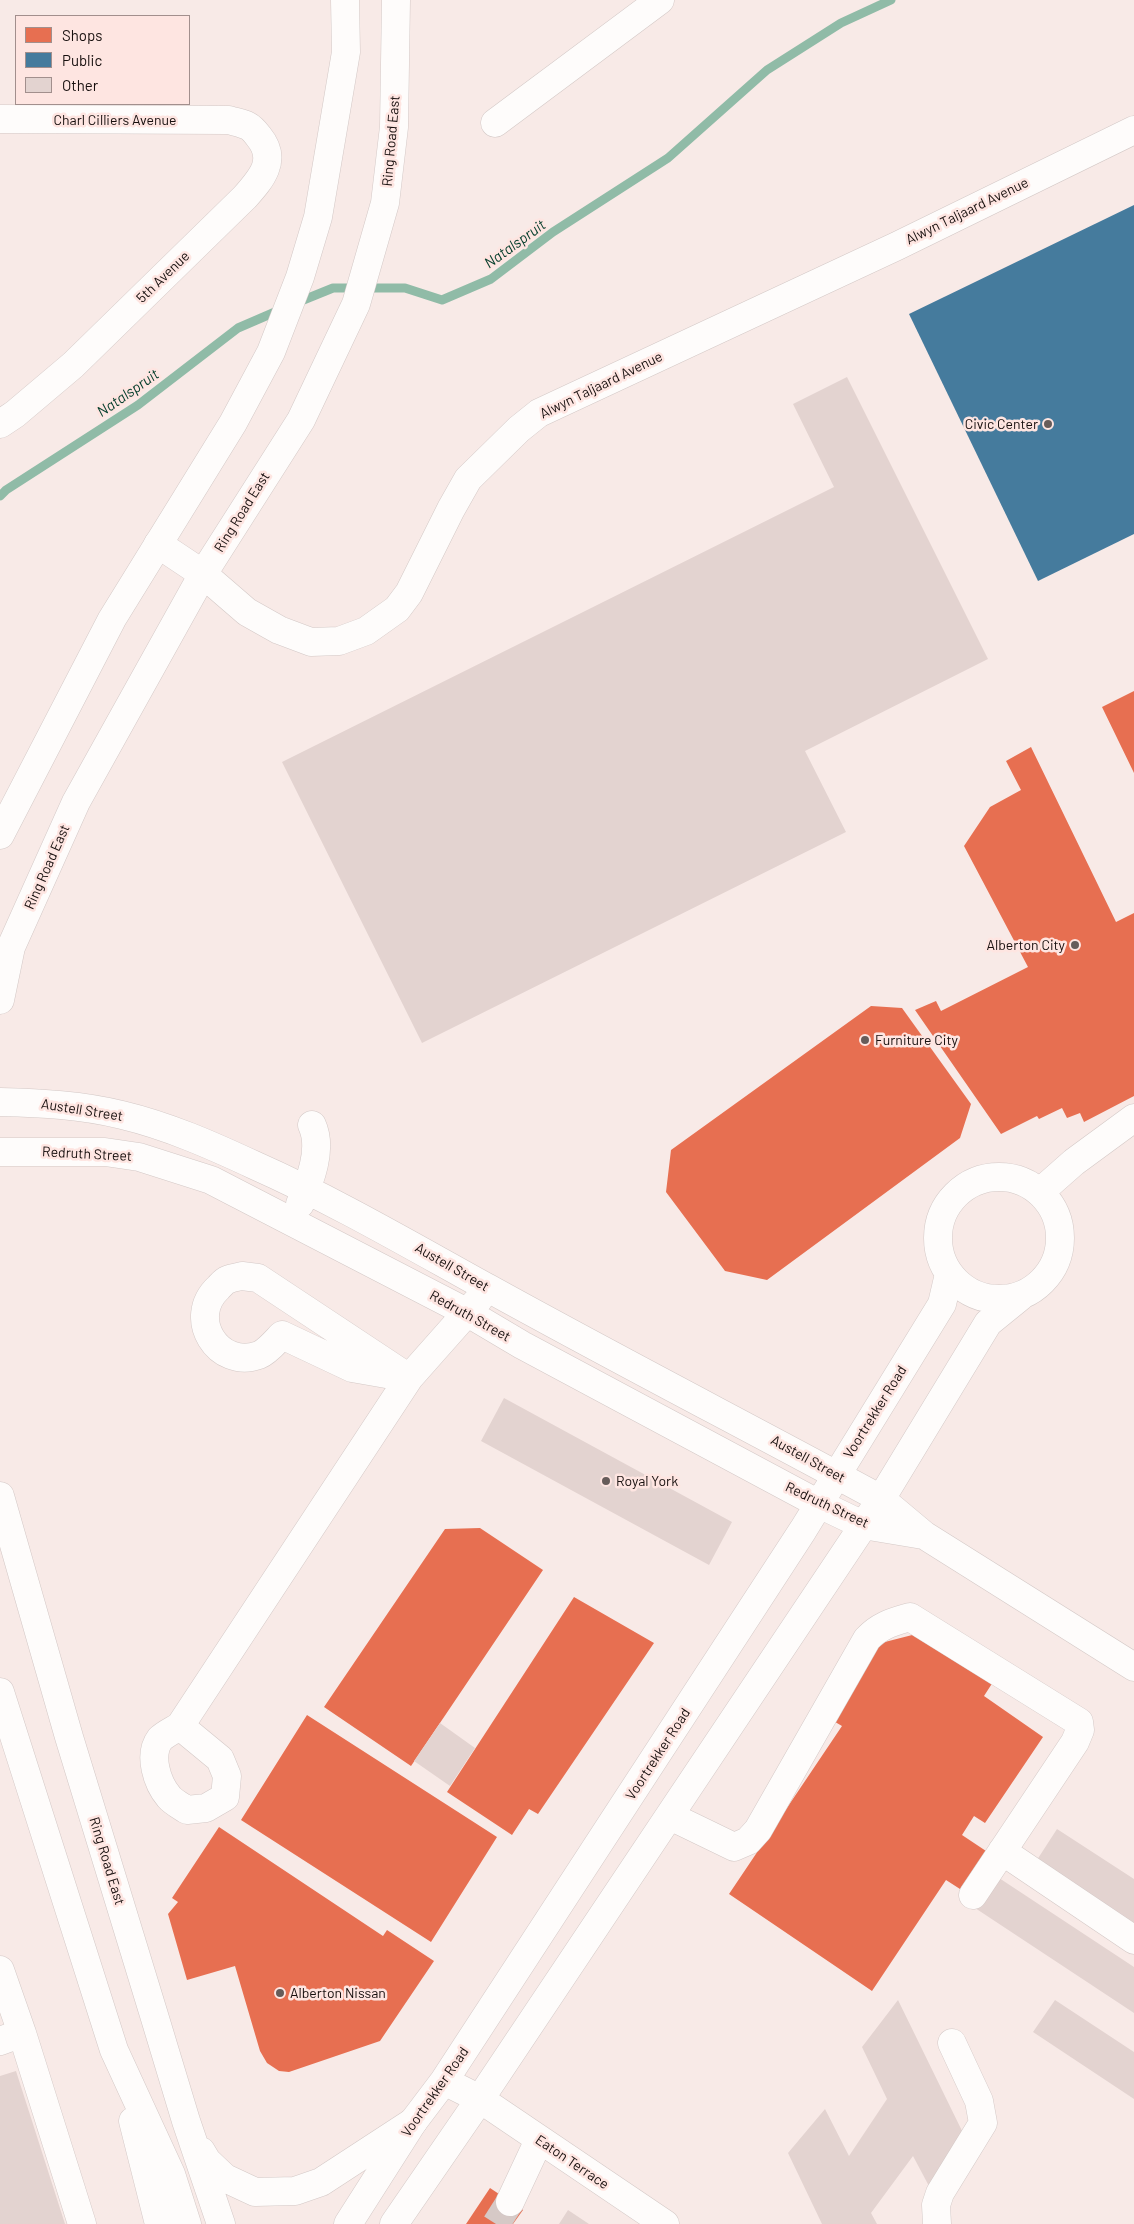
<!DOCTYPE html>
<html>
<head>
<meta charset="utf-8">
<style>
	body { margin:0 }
	#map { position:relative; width:1134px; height:2224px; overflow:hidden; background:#f8eae7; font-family:Barlow,sans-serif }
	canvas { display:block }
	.legend { position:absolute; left:15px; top:15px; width:175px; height:90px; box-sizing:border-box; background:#fee5e1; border:1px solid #a28f8d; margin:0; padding:6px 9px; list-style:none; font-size:15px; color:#170f0e }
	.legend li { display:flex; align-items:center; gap:10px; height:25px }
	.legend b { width:25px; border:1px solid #a28f8d }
</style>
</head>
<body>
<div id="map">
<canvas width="1134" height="2224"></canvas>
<ul class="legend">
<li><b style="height:14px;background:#e76f51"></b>Shops</li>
<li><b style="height:14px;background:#457b9d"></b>Public</li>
<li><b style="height:14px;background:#e3d3d0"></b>Other</li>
</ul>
</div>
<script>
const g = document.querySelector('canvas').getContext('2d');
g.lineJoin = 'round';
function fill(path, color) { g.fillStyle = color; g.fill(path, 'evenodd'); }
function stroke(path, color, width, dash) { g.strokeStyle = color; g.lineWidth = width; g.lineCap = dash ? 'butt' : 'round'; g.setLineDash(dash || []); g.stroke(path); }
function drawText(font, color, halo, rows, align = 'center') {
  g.font = font + ' Barlow,sans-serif'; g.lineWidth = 5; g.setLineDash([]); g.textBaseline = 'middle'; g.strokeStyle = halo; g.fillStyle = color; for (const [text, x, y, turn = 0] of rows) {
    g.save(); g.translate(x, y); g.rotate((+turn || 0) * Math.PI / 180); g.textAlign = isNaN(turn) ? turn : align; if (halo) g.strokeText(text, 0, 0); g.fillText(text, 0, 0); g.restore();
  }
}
const shops = new Path2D(`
	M 1134,691 L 1134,773 L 1102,707 Z
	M 1031,747 L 1116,922 L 1134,913 L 1134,1096 L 1084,1122 L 1080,1113 L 1067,1118 L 1062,1108 L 1039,1119 L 1037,1116 L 1001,1134 L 915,1010 L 936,1001 L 941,1011 L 1028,967 L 964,846 L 990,807 L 1021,790 L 1006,761 Z
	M 871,1006 L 902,1008 L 971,1104 L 960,1138 L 767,1280 L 725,1271 L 666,1192 L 671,1150 Z
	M 480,1528 L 543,1570 L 411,1766 L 324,1707 L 445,1529 Z
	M 574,1597 L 654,1643 L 538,1814 L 529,1809 L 512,1835 L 447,1792 Z
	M 920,1633 L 993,1682 L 984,1696 L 1043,1737 L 985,1823 L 974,1816 L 962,1835 L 986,1851 L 960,1889 L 946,1880 L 872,1991 L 729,1894 L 842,1726 L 830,1719 L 881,1643 Z
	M 307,1715 L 497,1837 L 431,1942 L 241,1820 Z
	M 219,1827 L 383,1936 L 387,1930 L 434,1961 L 380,2041 L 289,2072 L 279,2071 L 267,2063 L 260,2051 L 235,1966 L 187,1980 L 168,1914 L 178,1902 L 172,1898 Z
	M 490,2188 L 523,2210 L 513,2224 L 466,2224 Z`);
const public = new Path2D(`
	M 1134,205 L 1134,534 L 1038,581 L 909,314 Z`);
const stream = new Path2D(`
	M 296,303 L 333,288 L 405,288 L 442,300 L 491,279 L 553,232 L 668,158 L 767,70 L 841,23 L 891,0
	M 0,496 L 6,490 L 138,405 L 238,328 L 282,309`);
const building = new Path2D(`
	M 847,377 L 988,659 L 805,751 L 846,832 L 422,1043 L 282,762 L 834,487 L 793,404 Z
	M 504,1398 L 732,1522 L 709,1565 L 481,1441 Z
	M 440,1723 L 475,1748 L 450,1786 L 414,1761 Z
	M 1057,1829 L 1134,1879 L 1134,1927 L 1035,1863 Z
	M 996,1876 L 1134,1967 L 1134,2013 L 975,1908 Z
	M 898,2000 L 965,2137 L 930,2188 L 913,2156 L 871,2213 L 877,2224 L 822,2224 L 788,2153 L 825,2109 L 849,2156 L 887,2099 L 862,2047 Z
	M 1055,2000 L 1134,2052 L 1134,2099 L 1033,2032 Z
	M 16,2071 L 65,2224 L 0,2224 L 0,2076 Z
	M 568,2210 L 589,2224 L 559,2224 Z`);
const minorTunnel = new Path2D(`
	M 496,2224 L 510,2202`);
const minor = new Path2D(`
	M 0,119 L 229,120 C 235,122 242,123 248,126 C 252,128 256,133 259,137 C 278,160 261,179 245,197 L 73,365 L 15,414 L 0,424
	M 495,123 L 660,0
	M 158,544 L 203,574 L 247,612 L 279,630 L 311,642 L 339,641 L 366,631 L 397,609 L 409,593 L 451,509 L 468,479 L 519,429 L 539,413 L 897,246 L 1134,130
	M 0,1102 C 41,1103 82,1105 122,1115 C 168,1126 211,1145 254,1165 C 335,1201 410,1245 488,1288 C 618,1360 750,1428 881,1499 L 924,1535 L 1134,1667
	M 0,1152 L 105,1152 L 139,1157 L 211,1180 L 468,1313 L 522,1345 L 819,1504 L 863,1525 L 923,1535
	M938 1238a61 61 0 1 1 122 0a61 61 0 1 1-122 0Z
	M 1040,1192 L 1074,1162 L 1134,1118
	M 300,1204 C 310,1181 323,1149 312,1125
	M 242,1276 L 258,1278 L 409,1378 L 352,1368 L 282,1335 C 276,1341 267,1352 259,1355 C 218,1370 186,1318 218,1288 C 221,1285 224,1281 227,1280 C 231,1278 237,1277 242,1276 Z
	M 180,1726 L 220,1759 L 227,1776 L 225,1797 L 206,1808 L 187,1810 C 181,1806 173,1802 169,1797 C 157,1783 148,1755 160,1739 C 165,1734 174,1730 180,1726 L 409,1378 L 479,1299
	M 670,1816 L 734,1847 L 748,1841 L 758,1830 L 867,1639 C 880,1625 893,1622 910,1617 L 1079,1722 L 1080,1730 L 1075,1742 L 973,1895
	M 1002,1851 L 1134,1940
	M 0,1970 L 22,2033 L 0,2041
	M 22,2033 L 82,2224
	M 444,2081 L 480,2099 L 665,2224
	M 510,2202 L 539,2140
	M 348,2224 L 413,2122 L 444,2081 L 803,1530 L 942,1304 L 949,1274
	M 394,2224 L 480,2099 L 881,1499 L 988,1323 L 1020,1297
	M 937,2224 L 936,2205 L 940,2193 L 983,2123 L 979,2101 L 952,2043`);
const major = new Path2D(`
	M 0,835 L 112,619 L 233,423 L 271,352 L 300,277 L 318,217 L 346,52 L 345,0
	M 0,1000 L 11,947 L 76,802 L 203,574 L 301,420 L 356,304 L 385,203 L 394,127 L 396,0
	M 0,1496 L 69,1737 L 154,2015 L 186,2121 L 221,2224
	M 0,1692 L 114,2050 L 171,2174 L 187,2224
	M 133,2121 L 159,2224
	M 201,2151 L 207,2161 L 225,2178 L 255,2192 L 295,2191 L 321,2182 L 413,2122`);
const markers = [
	[1048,424,5,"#665c5a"],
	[1075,945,5,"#665c5a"],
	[865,1040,5,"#665c5a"],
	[606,1481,5,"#665c5a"],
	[280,1993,5,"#665c5a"]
];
const streetNames = [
	["Charl Cilliers Avenue",115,120],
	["Ring Road East",391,141,-85],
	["Alwyn Taljaard Avenue",967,211,-26],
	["5th Avenue",163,277,-44],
	["Alwyn Taljaard Avenue",601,385,-26],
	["Ring Road East",242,512,-58],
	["Ring Road East",47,867,-66],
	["Austell Street",82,1110,9],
	["Redruth Street",87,1154,3],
	["Austell Street",452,1267,30],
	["Redruth Street",470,1316,29],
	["Voortrekker Road",875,1412,-58],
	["Austell Street",808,1459,29],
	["Redruth Street",827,1505,25],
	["Voortrekker Road",658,1754,-57],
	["Ring Road East",107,1861,73],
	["Voortrekker Road",435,2092,-55],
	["Eaton Terrace",572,2162,34]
];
const poiNames = [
	["Civic Center",1038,424,"right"],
	["Alberton City",1065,945,"right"],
	["Furniture City",875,1040],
	["Royal York",616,1481],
	["Alberton Nissan",290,1993]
];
const waterNames = [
	["Natalspruit",515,244,-36],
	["Natalspruit",128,393,-35]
];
fill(shops, '#e76f51');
fill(public, '#457b9d');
stroke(stream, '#90bba7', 9);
fill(building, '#e3d3d0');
stroke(minorTunnel, '#d6c9c6', 28, [28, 14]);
stroke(minor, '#d3c8c6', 29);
stroke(major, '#d3c8c6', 29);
stroke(minor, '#fefcfb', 28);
stroke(major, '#fefcfb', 28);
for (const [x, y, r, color] of markers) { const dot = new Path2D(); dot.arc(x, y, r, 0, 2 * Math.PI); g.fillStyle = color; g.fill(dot); stroke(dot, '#fee5e1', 2); }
drawText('14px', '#170f0e', '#fee5e1', streetNames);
drawText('14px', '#170f0e', '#fee5e1', poiNames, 'left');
drawText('italic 15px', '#003c2a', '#fee5e1', waterNames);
</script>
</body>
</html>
